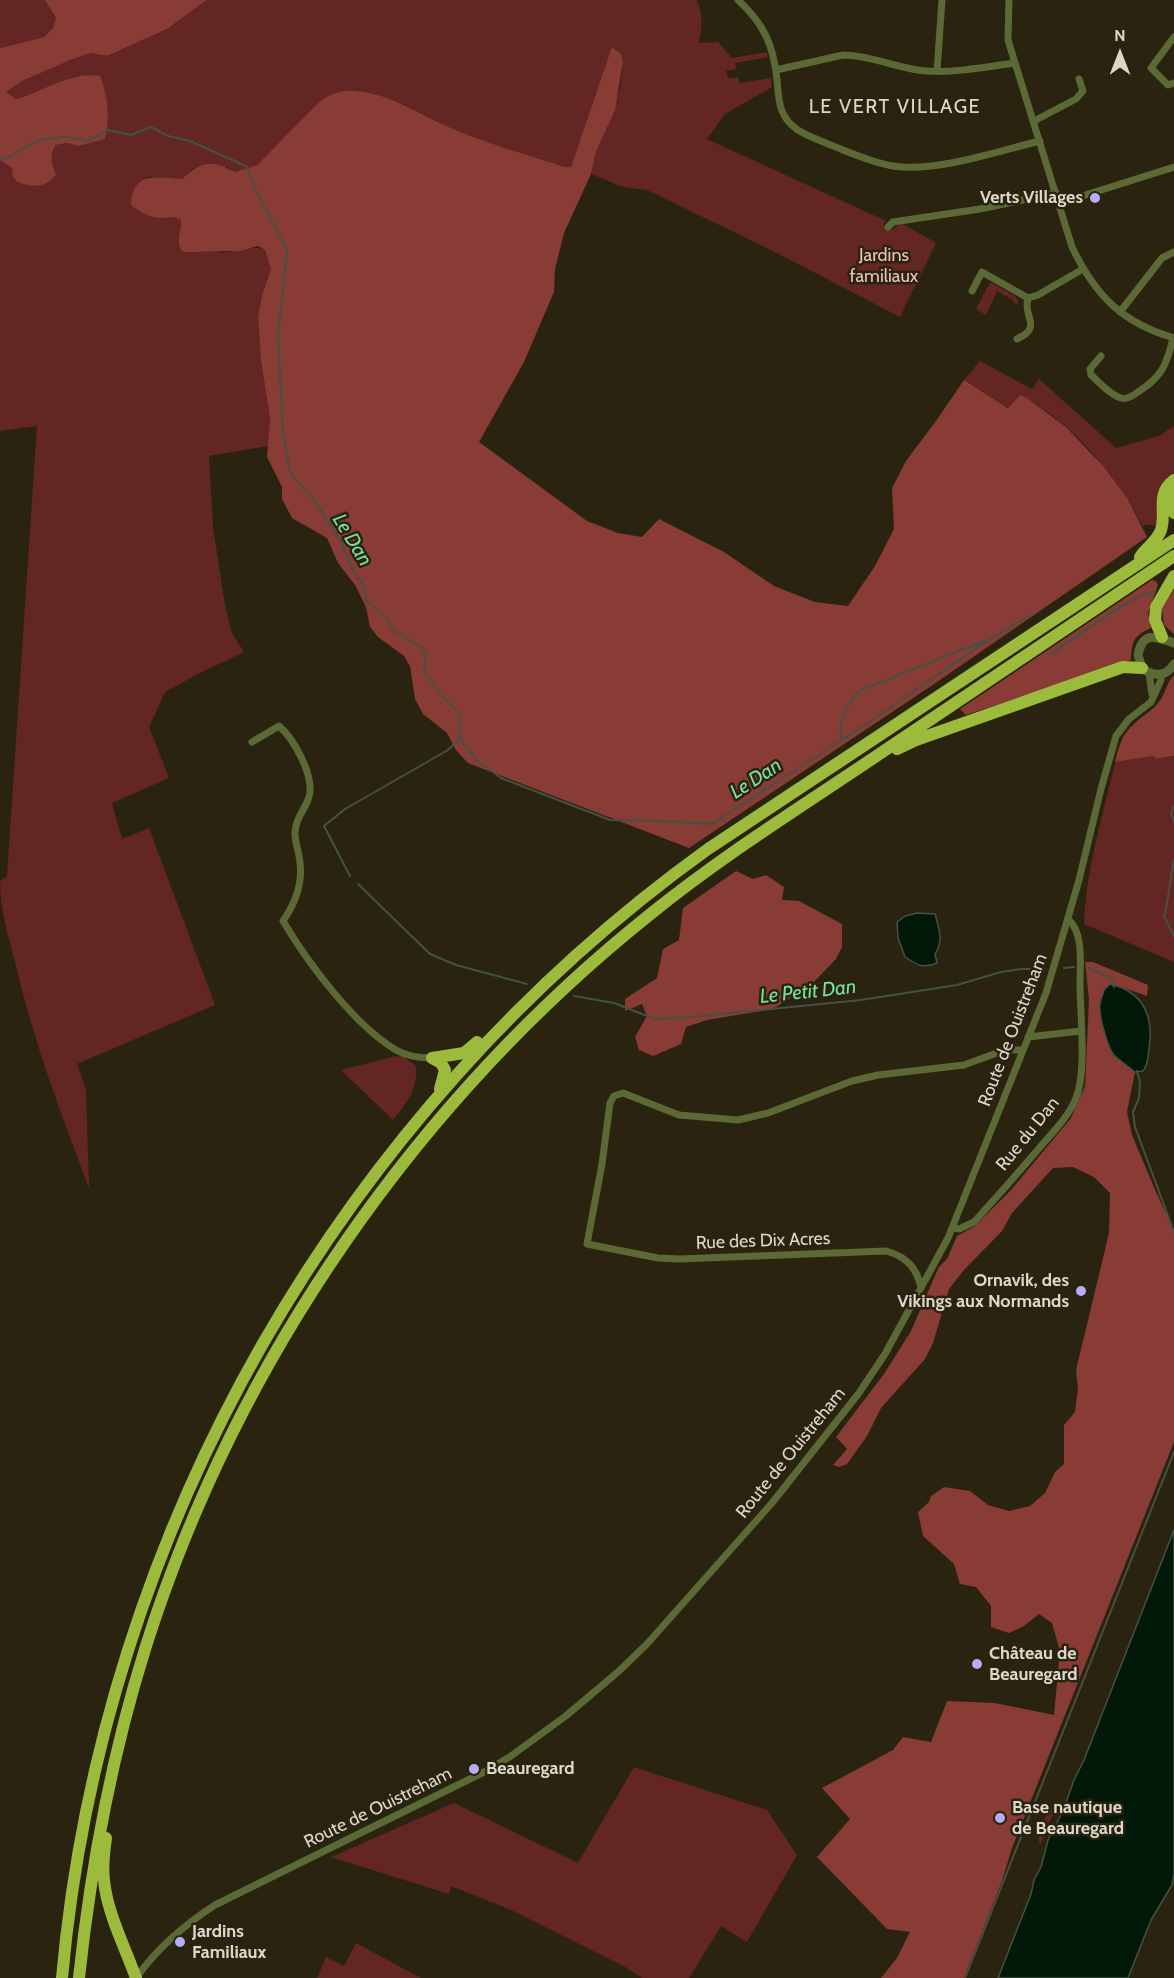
<!DOCTYPE html>
<html>
<head>
<meta charset="utf-8">
<style>
	body { margin:0 }
	#map { position:relative; width:1174px; height:1978px; overflow:hidden; background:#2a230f; font-family:Cabin,sans-serif }
	canvas { display:block }
	.north { position:absolute; left:1090px; top:24px; width:60px; height:60px; -webkit-text-stroke:4px #2a230f; paint-order:stroke; rotate:0deg; font-size:16px; font-weight:700; line-height:24px; text-align:center; color:#dcd7cb }
	.north::after { content:''; display:block; margin:auto; width:21px; height:27px; background:#dcd7cb; clip-path:polygon(50% 0,100% 100%,50% 72%,0 100%) }
</style>
</head>
<body>
<div id="map">
<canvas width="1174" height="1978"></canvas>
<div class="north">N</div>
</div>
<script>
const g = document.querySelector('canvas').getContext('2d');
g.lineJoin = 'round';
function fill(path, color) { g.fillStyle = color; g.fill(path, 'evenodd'); }
function stroke(path, color, width, dash) { g.strokeStyle = color; g.lineWidth = width; g.lineCap = dash ? 'butt' : 'round'; g.setLineDash(dash || []); g.stroke(path); }
function drawText(font, color, halo, rows, align = 'center') {
  g.font = font + ' Cabin,sans-serif'; g.lineWidth = 5; g.setLineDash([]); g.textBaseline = 'middle'; g.strokeStyle = halo; g.fillStyle = color; for (const [text, x, y, turn = 0] of rows) {
    g.save(); g.translate(x, y); g.rotate((+turn || 0) * Math.PI / 180); g.textAlign = isNaN(turn) ? turn : align; if (halo) g.strokeText(text, 0, 0); g.fillText(text, 0, 0); g.restore();
  }
}
const green = new Path2D(`
	M 0,0 L 45,0 L 56,18 L 53,28 L 44,37 L 0,48 Z
	M 207,0 L 697,0 C 703,14 702,28 699,43 L 718,42 L 732,58 L 767,52 L 768,57 L 735,63 L 736,69 L 726,71 L 728,78 L 738,77 L 739,83 L 771,78 L 772,87 L 725,114 L 707,139 L 886,221 L 883,225 L 892,230 L 901,223 L 936,243 L 900,317 L 773,251 L 647,190 L 623,187 L 591,174 L 596,152 L 608,126 L 620,88 L 623,61 L 621,54 L 613,47 L 571,167 L 566,167 L 487,142 L 450,128 L 402,104 L 373,94 L 355,90 L 341,91 L 318,103 L 257,165 L 235,172 L 227,167 L 194,168 L 182,179 L 146,177 L 163,218 L 173,216 L 181,220 L 179,233 C 190,238 207,250 218,252 C 234,255 250,243 265,250 L 271,269 L 262,295 L 258,317 L 261,361 L 270,419 L 268,446 L 209,456 L 213,527 L 225,605 L 232,633 L 244,652 L 198,674 L 165,692 L 149,727 L 169,778 L 112,803 L 122,839 L 149,828 L 215,1005 L 77,1064 L 86,1089 L 89,1188 C 61,1114 33,1040 15,962 C 8,935 0,909 0,881 L 7,876 L 37,426 L 0,431 L 0,161 L 2,160 L 13,169 L 56,175 C 52,164 50,156 56,145 L 67,143 L 78,146 L 93,74 L 69,79 L 16,99 L 6,92 L 22,81 L 48,68 L 91,53 L 107,56 L 167,29 Z
	M 992,283 L 1015,296 L 1019,303 L 1015,304 L 1013,300 L 997,291 L 986,315 L 976,309 L 989,284 Z
	M 980,361 L 1032,389 L 1039,379 L 1116,448 L 1159,436 L 1174,426 L 1174,476 L 1158,527 L 1146,524 L 1143,526 C 1123,492 1096,452 1065,426 C 1054,416 1040,407 1027,398 L 1009,408 L 964,380 Z
	M 1153,756 L 1156,759 L 1174,756 L 1174,962 L 1084,924 C 1086,869 1103,815 1115,762 Z
	M 396,1056 L 404,1057 L 416,1066 C 418,1089 407,1103 393,1120 L 341,1070 Z
	M 634,1767 L 767,1810 L 797,1855 L 747,1942 L 721,1926 L 689,1978 L 642,1978 L 625,1967 L 511,1910 L 451,1886 L 449,1894 L 331,1857 L 454,1803 L 578,1863 Z
	M 1058,1800 L 1058,1802 L 1040,1845 C 1036,1831 1047,1810 1058,1800 Z
	M 356,1943 L 421,1978 L 317,1978 L 326,1957 L 344,1966 Z`);
const forest = new Path2D(`
	M 45,0 L 207,0 L 167,29 L 107,56 L 91,53 L 70,60 L 22,81 L 6,92 L 16,99 C 40,92 76,70 100,76 C 108,97 110,116 105,139 L 78,146 L 67,143 L 56,145 C 49,156 52,164 56,175 C 43,189 34,187 17,182 L 12,175 L 13,169 L 2,161 L 0,161 L 0,48 L 44,37 L 53,28 L 56,18 Z
	M 612,47 L 621,54 L 623,61 L 615,110 L 596,152 L 591,174 L 564,233 L 555,269 L 554,292 L 524,362 L 479,442 L 587,521 L 618,533 L 642,537 L 659,519 L 724,552 L 774,586 L 815,602 L 848,606 L 875,566 L 894,529 L 892,488 L 906,461 L 936,421 L 964,380 L 1008,408 L 1020,395 L 1027,398 L 1066,427 L 1104,467 L 1127,498 L 1147,537 L 937,682 L 689,848 L 468,763 L 456,750 L 447,733 L 423,714 L 415,699 L 410,666 L 404,656 L 378,637 L 370,627 L 366,607 L 355,585 L 338,563 L 327,538 L 292,518 L 282,499 L 282,487 L 267,457 L 270,419 L 261,361 L 258,317 L 262,295 L 271,269 L 265,250 L 258,246 L 240,251 L 183,252 C 175,243 181,230 181,220 C 172,215 172,218 162,218 C 150,218 140,212 131,205 C 133,170 156,178 182,179 C 201,161 212,159 235,172 L 257,165 L 318,103 C 330,94 341,89 357,91 C 391,94 420,115 451,128 C 488,144 527,154 565,167 L 571,167 Z
	M 1152,580 L 1156,581 L 1158,585 L 1148,613 L 1151,628 C 1133,636 1132,641 1131,660 L 966,715 L 960,709 Z
	M 1174,589 L 1174,634 L 1164,625 L 1162,608 Z
	M 1174,675 L 1174,756 L 1156,759 L 1153,756 L 1115,762 C 1118,750 1121,737 1130,728 C 1139,717 1153,712 1161,699 C 1166,691 1167,682 1174,675 Z
	M 736,871 L 753,879 L 766,875 L 784,887 L 782,900 L 799,901 L 842,924 L 842,947 L 836,959 L 813,983 L 773,1009 L 707,1020 L 686,1027 L 681,1044 L 653,1056 L 639,1050 L 635,1037 L 647,1016 L 642,1004 L 625,1011 L 625,999 L 657,978 L 663,949 L 679,940 L 683,908 Z
	M 1085,962 L 1093,962 L 1148,985 L 1147,996 L 1115,985 L 1100,1003 L 1105,1036 L 1113,1055 L 1135,1072 L 1127,1112 L 1132,1135 L 1156,1192 L 1174,1230 L 1174,1442 L 1012,1848 L 1002,1881 L 964,1978 L 881,1978 L 897,1958 L 910,1932 L 887,1929 L 817,1857 L 850,1819 L 822,1788 L 893,1750 L 903,1737 L 931,1742 L 947,1701 L 995,1703 L 1054,1715 L 1060,1651 L 1052,1623 L 1039,1614 L 1024,1626 L 1009,1633 L 991,1627 L 991,1606 L 976,1587 L 960,1584 L 954,1564 L 923,1536 L 918,1512 L 929,1502 L 931,1496 L 944,1487 L 970,1491 L 988,1505 L 1009,1511 L 1030,1506 L 1045,1493 L 1055,1472 L 1064,1464 L 1064,1425 L 1075,1412 L 1078,1389 L 1076,1370 L 1109,1233 L 1110,1193 L 1094,1177 L 1073,1167 L 1053,1168 L 1012,1213 L 1002,1231 L 964,1270 L 949,1289 L 933,1343 L 925,1359 L 881,1408 L 867,1436 L 847,1464 L 839,1467 L 833,1465 L 847,1449 L 836,1437 L 884,1374 L 911,1331 L 934,1278 L 939,1267 L 947,1259 L 957,1236 L 975,1226 L 1011,1190 L 1071,1118 L 1085,1086 L 1089,1000 Z`);
const water = new Path2D(`
	M 917,913 L 935,914 C 939,929 944,941 935,954 L 937,963 C 923,969 917,965 905,957 L 898,938 L 897,922 L 905,916 Z
	M 1110,984 C 1144,992 1154,1016 1149,1049 C 1148,1057 1148,1065 1143,1071 L 1135,1072 C 1128,1066 1118,1060 1113,1054 C 1107,1045 1098,1014 1100,1003 C 1101,998 1103,995 1104,990 Z
	M 1174,1530 L 1174,1874 L 1172,1885 L 1151,1920 L 1128,1978 L 998,1978 L 1031,1894 L 1034,1880 L 1041,1867 L 1048,1840 L 1063,1811 L 1074,1780 L 1084,1760 Z`);
const stream = new Path2D(`
	M 0,160 L 11,156 L 38,140 L 65,137 L 88,141 L 108,130 L 131,135 L 151,127 L 168,136 L 190,141 L 246,166 L 256,190 L 287,251 L 278,336 L 283,432 L 289,468 L 292,475 L 315,501 L 340,540 L 352,568 L 363,585 L 367,601 L 386,618 L 395,631 L 421,647 L 426,657 L 424,667 L 425,673 L 442,696 L 459,713 L 461,723 L 459,733 L 463,743 L 477,760 L 501,778 L 610,820 L 656,821 L 712,824 L 866,724 L 984,643 L 1030,615
	M 1051,654 C 1069,642 1137,591 1155,592
	M 842,739 C 836,724 848,702 859,691 L 984,641
	M 1174,806 L 1171,813 L 1174,822
	M 1174,860 C 1170,879 1169,898 1164,916 L 1174,936
	M 350,876 L 324,826 L 345,809 L 448,750 L 460,738
	M 358,884 L 430,954 L 456,965 L 527,984
	M 1064,968 L 1074,967
	M 1089,968 L 1111,978 L 1114,987
	M 574,996 L 614,1003 L 655,1019 L 691,1017 L 861,1000 L 957,985 L 1001,972 L 1021,969 L 1044,969
	M 1137,1071 L 1140,1082 L 1139,1098 L 1133,1112 L 1135,1127 L 1174,1232
	M 965,1978 L 1174,1452`);
const minor = new Path2D(`
	M 738,0 C 764,24 773,44 777,79 C 778,90 778,101 782,111 C 790,131 810,136 828,144 C 849,152 870,162 893,166 C 935,173 998,151 1040,141
	M 1009,0 L 1008,40 L 1072,247 C 1095,295 1122,323 1174,338
	M 1174,37 L 1151,68 L 1168,85 L 1174,83
	M 776,70 L 843,55 C 871,55 898,69 926,71 C 955,73 986,67 1015,63
	M 937,71 L 942,0
	M 1034,121 L 1076,99 L 1083,91 L 1079,79
	M 1060,203 L 1174,167
	M 888,227 L 893,222 L 980,209 L 1056,193
	M 972,291 L 982,272 L 1028,298
	M 1028,298 L 1038,295 L 1083,269
	M 1120,312 L 1162,258 L 1174,252
	M 1017,339 C 1044,326 1022,318 1028,298
	M 1101,356 L 1090,369 L 1091,375 C 1099,382 1110,395 1121,398 C 1127,400 1134,395 1138,392 C 1162,377 1167,364 1173,338
	M 1149,673 L 1152,694
	M 252,742 L 279,726 C 294,739 317,779 308,800 C 303,812 295,820 295,834 C 295,841 298,849 299,856 C 304,880 297,901 283,921 C 308,963 354,1025 396,1050 C 406,1056 420,1058 432,1058
	M 1028,1037 L 1081,1031
	M 952,1228 L 959,1229 L 974,1222 C 997,1197 1019,1172 1041,1146 C 1053,1132 1069,1116 1076,1098 C 1087,1071 1080,1014 1080,984 C 1080,964 1084,933 1068,919
	M 921,1287 C 916,1267 907,1257 886,1251 L 679,1259 L 658,1258 L 587,1244 L 602,1164 L 610,1103 L 614,1096 L 623,1093 L 679,1115 L 738,1120 L 768,1113 L 852,1081 L 878,1075 L 964,1065 L 1005,1050 L 1023,1050
	M 136,1978 C 158,1947 184,1925 215,1905 L 488,1770 L 511,1756 L 567,1715 L 619,1671 L 647,1644 L 772,1503 L 859,1393 L 885,1354 L 948,1238 L 1046,993 L 1079,880 L 1101,789 L 1116,736 L 1129,719 L 1151,702 L 1161,680 L 1161,674`);
const tertiary = new Path2D(`
	M 1174,643 C 1158,638 1143,629 1138,655 L 1142,668 C 1153,677 1166,677 1174,664`);
const trunk = new Path2D(`
	M 1174,491 C 1168,498 1169,506 1174,513
	M 1140,557 C 1146,547 1157,542 1161,530 C 1167,512 1155,494 1174,480
	M 1162,637 L 1155,620 L 1156,607 L 1174,576
	M 897,749 L 916,740 L 1123,667 L 1142,668
	M 432,1058 L 464,1053 L 477,1042
	M 432,1058 L 441,1063 L 445,1070 L 440,1089
	M 106,1838 C 104,1852 102,1866 104,1880 C 107,1913 125,1947 136,1978
	M 62,1978 C 102,1529 342,1112 708,849 L 1174,540
	M 79,1978 C 91,1865 112,1754 146,1646 C 237,1359 418,1099 653,912 C 721,857 796,810 869,761 C 971,693 1072,624 1174,556`);
const markers = [
	[1095,198,6,"#b6acf8"],
	[1081,1291,6,"#b6acf8"],
	[977,1664,6,"#b6acf8"],
	[474,1769,6,"#b6acf8"],
	[1000,1818,6,"#b6acf8"],
	[180,1942,6,"#b6acf8"]
];
const poiNames = [
	["Verts Villages",1083,198,"right"],
	["Ornavik, des",1069,1281,"right"],
	["Vikings aux Normands",1069,1302,"right"],
	["Château de",989,1654],
	["Beauregard",989,1675],
	["Beauregard",486,1769],
	["Base nautique",1012,1808],
	["de Beauregard",1012,1829],
	["Jardins",192,1932],
	["Familiaux",192,1953]
];
const parkNames = [
	["Jardins",884,256],
	["familiaux",884,277]
];
const streetNames = [
	["Route de Ouistreham",1013,1030,-69],
	["Rue du Dan",1028,1134,-51],
	["Rue des Dix Acres",763,1241,-2],
	["Route de Ouistreham",791,1453,-51],
	["Route de Ouistreham",378,1808,-26]
];
const neighbourhoodNames = [
	["LE VERT VILLAGE",895,107]
];
const waterNames = [
	["Le Dan",352,540,59],
	["Le Dan",756,779,-33],
	["Le Petit Dan",808,992,-6]
];
fill(green, '#642622');
fill(forest, '#893b36');
fill(water, '#02190a');
stroke(water, '#435244', 1.5);
stroke(stream, '#435244', 2);
stroke(minor, '#5a6936', 7);
stroke(tertiary, '#5a6936', 9);
stroke(trunk, '#9cbb3c', 12);
for (const [x, y, r, color] of markers) { const dot = new Path2D(); dot.arc(x, y, r, 0, 2 * Math.PI); g.fillStyle = color; g.fill(dot); stroke(dot, '#2a230f', 2); }
drawText('bold 18px', '#dcd7cb', '#2a230f', poiNames, 'left');
drawText('18px', '#f1c1bc', '#2a230f', parkNames);
drawText('18px', '#dcd7cb', '#2a230f', streetNames);
g.letterSpacing = '1.5px';
drawText('20px', '#dcd7cb', '#2a230f', neighbourhoodNames);
g.letterSpacing = '0px';
drawText('italic 20px', '#78e19f', '#2a230f', waterNames);
</script>
</body>
</html>
